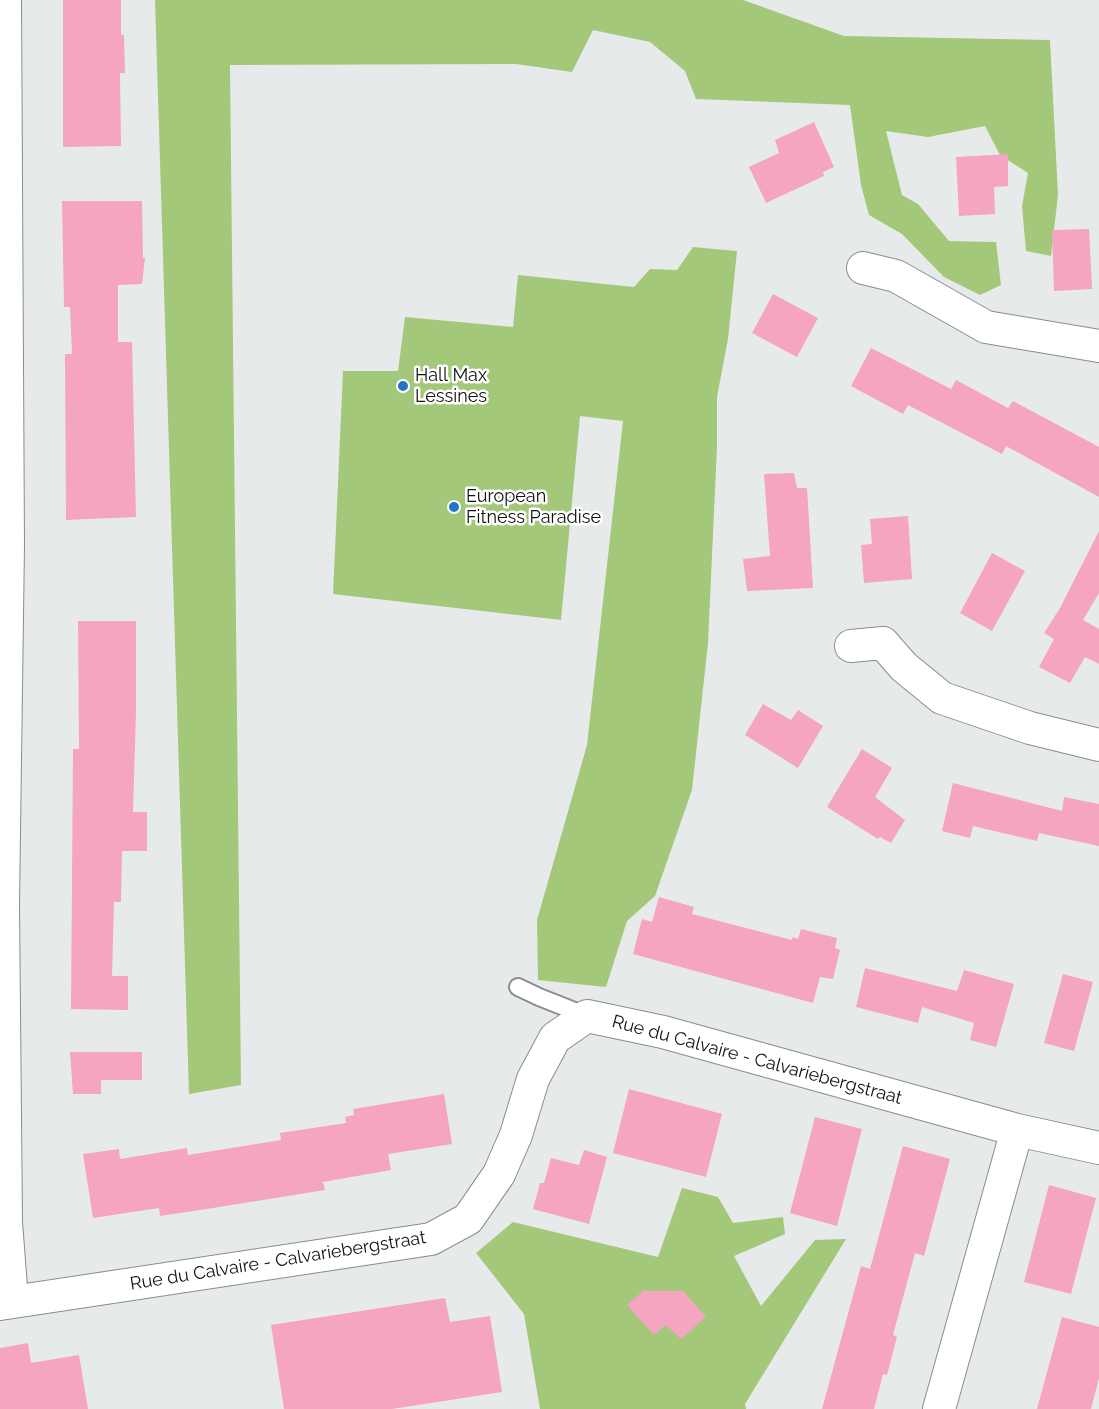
<!DOCTYPE html>
<html>
<head>
<meta charset="utf-8">
<style>
	body { margin:0 }
	canvas { display:block; background:#e7eaeb }
</style>
</head>
<body>
<canvas width="1099" height="1409"></canvas>
<script>
const g = document.querySelector('canvas').getContext('2d');
g.lineJoin = 'round';
function fill(path, color) { g.fillStyle = color; g.fill(path, 'evenodd'); }
function stroke(path, color, width, dash) { g.strokeStyle = color; g.lineWidth = width; g.lineCap = dash ? 'butt' : 'round'; g.setLineDash(dash || []); g.stroke(path); }
function drawText(font, color, halo, rows, align = 'center') {
  g.font = font + ' Raleway,sans-serif'; g.lineWidth = 5; g.setLineDash([]); g.textBaseline = 'middle'; g.strokeStyle = halo; g.fillStyle = color; for (const [text, x, y, turn = 0] of rows) {
    g.save(); g.translate(x, y); g.rotate((+turn || 0) * Math.PI / 180); g.textAlign = isNaN(turn) ? turn : align; if (halo) g.strokeText(text, 0, 0); g.fillText(text, 0, 0); g.restore();
  }
}
const green = new Path2D(`
	M 155,0 L 743,0 L 844,36 L 1050,40 L 1058,195 L 1051,256 L 1026,251 L 1022,206 L 1028,173 L 1000,155 L 985,126 L 928,137 L 886,131 L 902,195 L 918,204 L 949,241 L 996,242 L 1001,285 L 980,295 L 944,277 L 902,234 L 869,215 L 861,185 L 850,105 L 696,99 L 685,71 L 650,42 L 593,30 L 572,72 L 516,64 L 230,65 L 241,1085 L 189,1094 Z
	M 693,247 L 737,251 L 728,339 L 717,397 L 717,447 L 708,643 L 692,790 L 655,896 L 627,921 L 606,987 L 538,980 L 537,920 L 587,745 L 623,421 L 580,416 L 561,620 L 333,594 L 343,371 L 398,371 L 405,317 L 513,327 L 518,275 L 634,287 L 650,269 L 677,270 Z
	M 682,1188 L 718,1197 L 733,1223 L 783,1217 L 785,1234 L 734,1256 L 761,1306 L 815,1240 L 846,1239 L 745,1404 L 746,1409 L 540,1409 L 524,1314 L 476,1253 L 513,1222 L 658,1257 Z`);
const building = new Path2D(`
	M 63,0 L 121,0 L 121,35 L 124,35 L 125,73 L 120,73 L 121,146 L 63,147 Z
	M 814,122 L 834,167 L 823,172 L 824,176 L 766,203 L 749,167 L 779,153 L 775,140 Z
	M 1008,154 L 1008,186 L 994,187 L 995,214 L 959,216 L 956,157 Z
	M 62,201 L 142,201 L 143,258 L 145,258 L 142,284 L 118,285 L 118,342 L 132,342 L 136,517 L 66,520 L 65,354 L 72,354 L 70,307 L 64,307 Z
	M 1089,229 L 1092,289 L 1054,291 L 1052,230 Z
	M 773,294 L 818,318 L 797,357 L 752,333 Z
	M 871,348 L 951,389 L 956,380 L 1008,408 L 1013,401 L 1099,447 L 1099,497 L 1006,446 L 1002,454 L 908,405 L 903,414 L 851,386 Z
	M 794,473 L 797,488 L 807,488 L 813,588 L 747,591 L 743,559 L 770,556 L 764,474 Z
	M 908,516 L 912,579 L 864,583 L 861,545 L 872,544 L 870,519 Z
	M 1099,531 L 1099,593 L 1083,620 L 1099,629 L 1099,664 L 1085,657 L 1070,683 L 1039,667 L 1054,639 L 1044,633 L 1060,608 Z
	M 992,553 L 1025,571 L 992,631 L 960,613 Z
	M 78,621 L 136,621 L 136,712 L 133,812 L 147,812 L 147,851 L 122,851 L 121,902 L 114,902 L 112,976 L 128,976 L 128,1010 L 71,1009 L 73,749 L 79,749 Z
	M 763,704 L 791,720 L 798,710 L 823,726 L 798,768 L 745,735 Z
	M 862,749 L 892,768 L 875,797 L 905,820 L 891,843 L 880,837 L 878,839 L 827,807 Z
	M 953,783 L 1062,811 L 1064,797 L 1099,804 L 1099,846 L 1039,833 L 1037,841 L 973,826 L 970,838 L 942,831 Z
	M 659,897 L 694,907 L 692,914 L 792,940 L 793,937 L 798,939 L 801,929 L 837,938 L 835,948 L 840,950 L 833,979 L 820,977 L 813,1003 L 633,954 L 642,919 L 652,922 Z
	M 865,968 L 957,991 L 964,970 L 1014,984 L 996,1047 L 970,1040 L 974,1023 L 922,1007 L 918,1023 L 856,1007 Z
	M 1063,974 L 1093,982 L 1074,1051 L 1044,1043 Z
	M 70,1052 L 142,1052 L 142,1080 L 101,1080 L 101,1094 L 73,1094 Z
	M 629,1089 L 722,1114 L 706,1177 L 613,1153 Z
	M 444,1094 L 452,1144 L 388,1154 L 391,1170 L 323,1182 L 325,1190 L 213,1208 L 160,1216 L 159,1208 L 93,1218 L 83,1154 L 119,1149 L 120,1159 L 187,1148 L 188,1155 L 281,1140 L 280,1133 L 346,1123 L 345,1117 L 354,1115 L 353,1109 Z
	M 815,1117 L 862,1129 L 837,1226 L 790,1213 Z
	M 903,1146 L 950,1159 L 924,1256 L 915,1253 L 893,1335 L 897,1337 L 887,1375 L 883,1374 L 874,1409 L 822,1409 L 861,1266 L 870,1269 Z
	M 584,1150 L 607,1157 L 589,1224 L 533,1209 L 540,1183 L 544,1183 L 551,1158 L 579,1165 Z
	M 1049,1185 L 1096,1198 L 1071,1294 L 1024,1282 Z
	M 643,1291 L 683,1291 L 706,1317 L 681,1339 L 666,1325 L 654,1335 L 627,1305 Z
	M 445,1298 L 450,1322 L 490,1316 L 502,1392 L 392,1409 L 284,1409 L 271,1325 Z
	M 1062,1317 L 1099,1327 L 1099,1378 L 1091,1409 L 1037,1409 Z
	M 28,1343 L 31,1363 L 79,1355 L 88,1409 L 0,1409 L 0,1348 Z`);
const lane = new Path2D(`
	M 518,987 L 539,997 L 587,1016`);
const street = new Path2D(`
	M 5,0 L 8,544 L 3,905 L 6,1222 L 12,1301
	M 863,268 L 896,276 L 986,327 L 1099,346
	M 851,646 L 883,643 L 904,667 L 942,698 L 1030,728 L 1099,745
	M 0,1304 L 431,1239 L 468,1219 L 499,1174 L 516,1135 L 533,1079 L 555,1038 L 587,1016 L 663,1032 L 1017,1130 L 1099,1148
	M 939,1409 L 1017,1130`);
const markers = [
	[403,386,6,"#2276c4"],
	[454,507,6,"#2276c4"]
];
const poiNames = [
	["Hall Max",415,376],
	["Lessines",415,397],
	["European",466,497],
	["Fitness Paradise",466,518]
];
const streetNames = [
	["Rue du Calvaire - Calvariebergstraat",757,1060,15],
	["Rue du Calvaire - Calvariebergstraat",278,1261,-9]
];
fill(green, '#a4c87a');
fill(building, '#f5a4c1');
stroke(lane, '#8a8c8e', 20);
stroke(street, '#8a8c8e', 34);
stroke(lane, '#fff', 16);
stroke(street, '#fff', 32);
for (const [x, y, r, color] of markers) { const dot = new Path2D(); dot.arc(x, y, r, 0, 2 * Math.PI); g.fillStyle = color; g.fill(dot); stroke(dot, '#fff', 2); }
drawText('18px', '#121213', '#fff', poiNames, 'left');
drawText('18px', '#121213', '#fff', streetNames);
</script>
</body>
</html>
